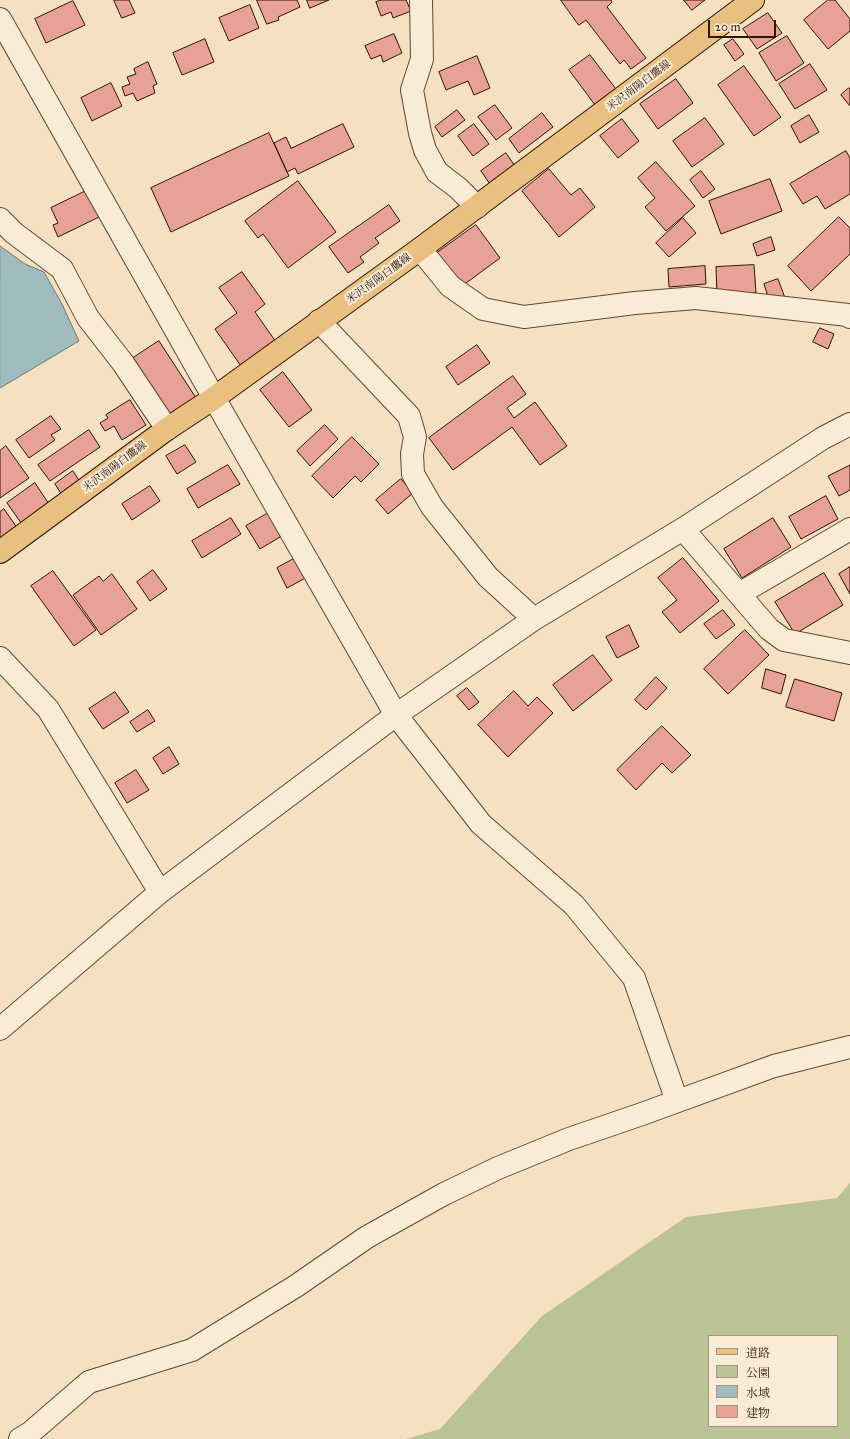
<!DOCTYPE html>
<html>
<head>
<meta charset="utf-8">
<style>
	body { margin:0 }
	#map { position:relative; width:850px; height:1439px; overflow:hidden; background:#f5e1c1; font-family:"IM FELL Great Primer","Noto Serif JP",serif }
	canvas { display:block }
	.legend { position:absolute; left:708px; top:1335px; width:130px; height:92px; box-sizing:border-box; background:#f8ecd7; border:1px solid #a89681; margin:0; padding:5px 7px; list-style:none; font-size:12px; color:#311400 }
	.legend li { display:flex; align-items:center; gap:8px; height:20px }
	.legend b { width:20px; border:1px solid #a89681 }
	.scale { position:absolute; left:708px; top:20px; width:68px; height:18px; box-sizing:border-box; border:2px solid #311400; border-top:0; padding-left:5px; font-size:12px; line-height:14px; white-space:nowrap; color:#311400; -webkit-text-stroke:3px #f8ecd7; paint-order:stroke }
</style>
</head>
<body>
<div id="map">
<canvas width="850" height="1439"></canvas>
<ul class="legend">
<li><b style="height:5px;background:#eac080"></b>道路</li>
<li><b style="height:11px;background:#bac394"></b>公園</li>
<li><b style="height:11px;background:#a0bbbd"></b>水域</li>
<li><b style="height:11px;background:#e7a196"></b>建物</li>
</ul>
<div class="scale">20 m</div>
</div>
<script>
const g = document.querySelector('canvas').getContext('2d');
g.lineJoin = 'round';
function fill(path, color) { g.fillStyle = color; g.fill(path, 'evenodd'); }
function stroke(path, color, width, dash) { g.strokeStyle = color; g.lineWidth = width; g.lineCap = dash ? 'butt' : 'round'; g.setLineDash(dash || []); g.stroke(path); }
function drawText(font, color, halo, rows, align = 'center') {
  g.font = font + ' "IM FELL Great Primer","Noto Serif JP",serif'; g.lineWidth = 4; g.setLineDash([]); g.textBaseline = 'middle'; g.strokeStyle = halo; g.fillStyle = color; for (const [text, x, y, turn = 0] of rows) {
    g.save(); g.translate(x, y); g.rotate((+turn || 0) * Math.PI / 180); g.textAlign = isNaN(turn) ? turn : align; if (halo) g.strokeText(text, 0, 0); g.fillText(text, 0, 0); g.restore();
  }
}
const green = new Path2D(`
	M 850,1183 L 850,1439 L 406,1439 L 440,1429 L 542,1316 L 686,1217 L 837,1198 ZM 709,1336 L 837,1336 L 837,1426 L 709,1426 Z`);
const water = new Path2D(`
	M 0,246 L 25,264 L 44,272 L 62,304 L 79,341 L 0,388 Z`);
const building = new Path2D(`
	M 114,0 L 129,0 L 135,13 L 122,18 Z
	M 257,0 L 297,0 L 300,7 L 278,17 L 279,20 L 267,24 Z
	M 307,0 L 329,0 L 310,8 Z
	M 382,0 L 406,0 L 411,11 L 393,18 L 391,12 L 381,16 L 376,2 Z
	M 561,0 L 611,0 L 612,2 L 607,7 L 646,58 L 631,69 L 624,60 L 620,64 L 586,20 L 579,25 Z
	M 684,0 L 705,0 L 692,10 Z
	M 828,0 L 835,0 L 850,19 L 850,31 L 828,49 L 804,20 Z
	M 73,1 L 85,25 L 46,43 L 35,19 Z
	M 250,5 L 259,28 L 229,41 L 219,18 Z
	M 768,13 L 782,33 L 757,49 L 743,29 Z
	M 394,34 L 402,53 L 383,62 L 381,55 L 371,59 L 365,46 Z
	M 787,36 L 804,63 L 776,81 L 759,53 Z
	M 205,39 L 214,62 L 182,75 L 173,53 Z
	M 733,39 L 744,54 L 735,61 L 724,45 Z
	M 590,55 L 616,89 L 595,105 L 569,70 Z
	M 477,56 L 490,88 L 474,95 L 468,81 L 446,90 L 439,72 Z
	M 148,62 L 157,84 L 153,86 L 155,93 L 137,101 L 133,93 L 125,96 L 122,87 L 130,84 L 127,77 L 136,74 L 134,69 Z
	M 810,64 L 827,90 L 795,109 L 779,84 Z
	M 744,66 L 781,117 L 754,136 L 718,85 Z
	M 676,79 L 693,103 L 658,129 L 640,104 Z
	M 111,83 L 122,106 L 92,121 L 81,98 Z
	M 849,88 L 850,89 L 850,106 L 841,95 Z
	M 495,105 L 512,128 L 496,140 L 478,117 Z
	M 457,110 L 465,120 L 442,137 L 435,127 Z
	M 542,113 L 553,127 L 519,153 L 509,139 Z
	M 809,115 L 819,132 L 800,143 L 791,126 Z
	M 705,118 L 724,144 L 692,167 L 673,141 Z
	M 622,119 L 639,141 L 618,158 L 600,136 Z
	M 343,124 L 354,147 L 298,174 L 295,168 L 287,172 L 274,143 L 286,137 L 291,148 Z
	M 474,124 L 489,144 L 473,156 L 458,136 Z
	M 269,133 L 289,176 L 171,232 L 151,188 Z
	M 846,151 L 850,158 L 850,194 L 825,209 L 817,196 L 803,204 L 790,184 Z
	M 506,153 L 515,166 L 490,184 L 481,171 Z
	M 656,162 L 695,206 L 666,231 L 645,207 L 655,198 L 638,178 Z
	M 549,169 L 571,195 L 580,188 L 595,207 L 559,237 L 522,191 Z
	M 701,171 L 715,189 L 703,198 L 690,180 Z
	M 770,179 L 782,211 L 721,234 L 709,201 Z
	M 298,181 L 336,232 L 288,268 L 263,234 L 258,238 L 245,221 Z
	M 86,191 L 99,217 L 58,237 L 53,225 L 58,223 L 51,208 Z
	M 389,205 L 400,221 L 375,238 L 379,243 L 360,257 L 364,262 L 348,273 L 329,247 Z
	M 839,217 L 850,228 L 850,254 L 811,291 L 788,266 Z
	M 683,218 L 696,233 L 669,257 L 656,243 Z
	M 476,225 L 500,258 L 462,286 L 437,253 Z
	M 771,237 L 775,250 L 757,256 L 753,244 Z
	M 754,265 L 756,293 L 717,295 L 716,267 Z
	M 705,266 L 706,284 L 669,287 L 668,269 Z
	M 242,272 L 265,304 L 255,312 L 276,342 L 241,366 L 215,329 L 237,313 L 219,288 Z
	M 778,279 L 785,298 L 770,303 L 764,284 Z
	M 820,328 L 834,334 L 828,349 L 813,342 Z
	M 159,341 L 198,401 L 169,419 L 130,360 Z
	M 477,345 L 490,363 L 458,385 L 446,367 Z
	M 283,372 L 312,410 L 289,427 L 260,390 Z
	M 513,376 L 526,394 L 507,408 L 514,418 L 535,402 L 567,446 L 540,465 L 512,427 L 453,470 L 429,438 Z
	M 130,400 L 146,425 L 122,440 L 114,426 L 105,431 L 100,423 L 108,418 L 106,415 Z
	M 51,416 L 61,429 L 51,435 L 55,440 L 29,458 L 16,440 Z
	M 325,425 L 338,439 L 310,466 L 297,451 Z
	M 89,430 L 100,447 L 50,481 L 38,465 Z
	M 352,437 L 379,464 L 361,482 L 355,476 L 333,498 L 312,476 Z
	M 185,445 L 196,462 L 177,474 L 166,456 Z
	M 6,446 L 29,478 L 0,498 L 0,451 Z
	M 228,465 L 240,484 L 198,508 L 187,489 Z
	M 850,466 L 850,490 L 839,496 L 828,476 L 850,465 Z
	M 73,471 L 80,482 L 62,495 L 55,484 Z
	M 401,479 L 413,493 L 388,514 L 376,500 Z
	M 35,483 L 51,507 L 24,527 L 7,503 Z
	M 150,486 L 160,501 L 132,520 L 122,504 Z
	M 826,496 L 838,519 L 801,539 L 789,517 Z
	M 277,508 L 290,531 L 260,549 L 246,526 Z
	M 4,509 L 18,529 L 0,539 L 0,512 Z
	M 231,518 L 241,534 L 202,558 L 192,541 Z
	M 773,518 L 791,547 L 742,578 L 724,549 Z
	M 301,555 L 311,575 L 287,588 L 277,568 Z
	M 683,558 L 719,601 L 680,633 L 662,612 L 677,600 L 658,578 Z
	M 850,567 L 850,594 L 839,574 Z
	M 153,570 L 167,589 L 150,601 L 137,582 Z
	M 53,571 L 96,630 L 74,646 L 31,586 Z
	M 824,573 L 843,605 L 795,634 L 775,602 Z
	M 112,574 L 137,609 L 101,635 L 73,595 L 99,576 L 103,581 Z
	M 723,610 L 735,625 L 716,639 L 704,624 Z
	M 629,625 L 639,647 L 617,658 L 606,637 Z
	M 745,630 L 769,655 L 728,694 L 704,669 Z
	M 593,655 L 612,680 L 573,711 L 553,685 Z
	M 766,669 L 786,675 L 781,694 L 762,688 Z
	M 656,677 L 667,688 L 646,710 L 635,700 Z
	M 795,679 L 842,693 L 834,721 L 786,707 Z
	M 467,688 L 479,702 L 469,710 L 457,696 Z
	M 514,691 L 528,706 L 537,697 L 553,713 L 508,757 L 478,725 Z
	M 115,692 L 129,712 L 103,729 L 89,709 Z
	M 148,710 L 155,721 L 137,732 L 130,722 Z
	M 662,726 L 691,755 L 672,773 L 662,763 L 636,790 L 617,770 Z
	M 169,747 L 179,764 L 163,774 L 153,758 Z
	M 136,770 L 149,790 L 127,803 L 115,783 Z`);
const minor = new Path2D(`
	M 421,0 L 422,59 L 412,90 L 420,133 L 425,150 L 437,172 L 458,188 L 477,207
	M 0,19 L 214,398 L 396,715 L 481,824 L 574,905 L 634,978 L 677,1101
	M 0,219 L 14,233 L 62,269 L 88,318 L 123,363 L 167,429
	M 420,249 L 450,286 L 483,309 L 524,317 L 635,303 L 696,298 L 848,315 L 850,317
	M 319,321 L 409,416 L 415,437 L 412,454 L 413,474 L 432,507 L 488,577 L 534,619
	M 683,529 L 769,629 L 784,640 L 850,653
	M 739,594 L 850,529
	M 0,658 L 48,709 L 160,892
	M 0,1029 L 160,892 L 396,715 L 534,619 L 683,529 L 823,438 L 850,424
	M 20,1439 L 30,1433 L 89,1382 L 192,1350 L 296,1286 L 367,1237 L 444,1194 L 498,1168 L 569,1139 L 642,1114 L 774,1066 L 850,1047`);
const major = new Path2D(`
	M 0,552 L 167,429 L 214,398 L 420,249 L 753,0`);
const streetNames = [
	["米沢南陽白鷹線",639,86,-37],
	["米沢南陽白鷹線",379,279,-36],
	["米沢南陽白鷹線",115,467,-37]
];
fill(green, '#bac394');
fill(water, '#a0bbbd');
stroke(water, '#747871', 1);
fill(building, '#e7a196');
stroke(building, '#311400', 1);
stroke(minor, '#624730', 24);
stroke(major, '#311400', 24);
stroke(minor, '#f8ecd7', 22);
stroke(major, '#eac080', 22);
drawText('11px', '#311400', '#f8ecd7', streetNames);
</script>
</body>
</html>
